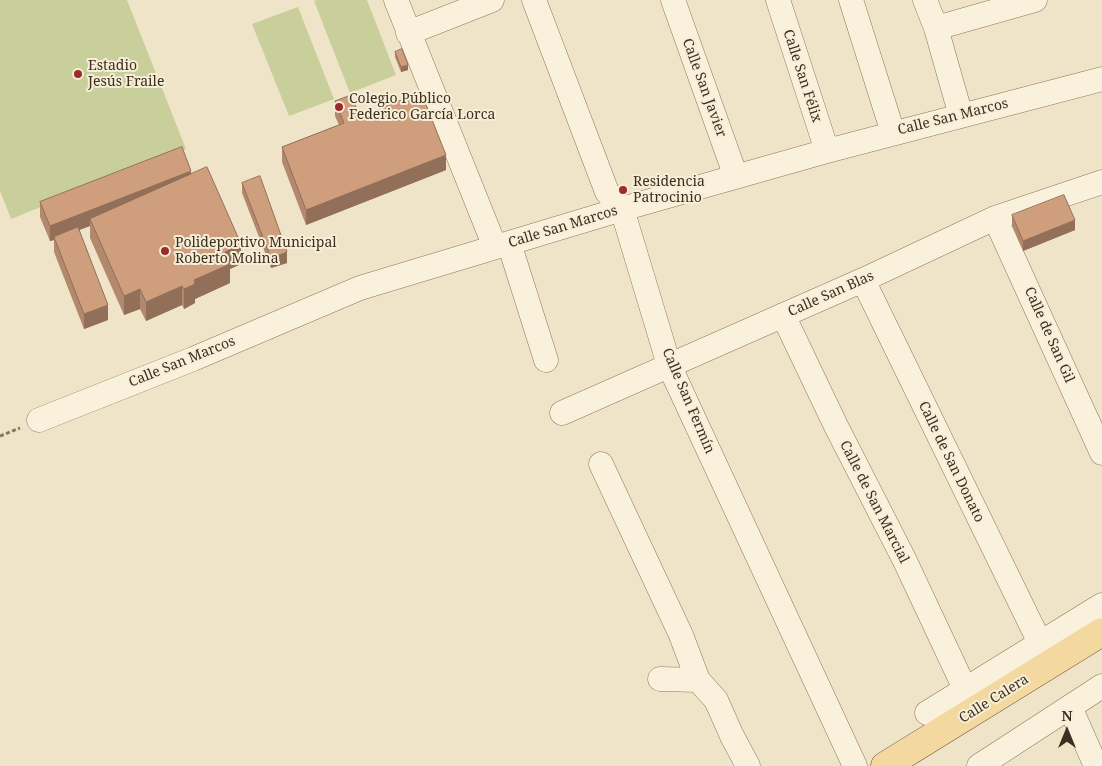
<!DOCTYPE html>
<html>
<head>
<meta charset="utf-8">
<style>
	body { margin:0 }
	#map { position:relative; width:1102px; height:766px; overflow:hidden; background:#f0e4c8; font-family:"Noto Serif",serif }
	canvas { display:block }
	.north { position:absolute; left:1042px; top:706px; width:50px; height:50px; -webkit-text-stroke:4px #f7eed8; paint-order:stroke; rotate:0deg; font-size:14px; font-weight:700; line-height:20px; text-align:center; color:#3d2e20 }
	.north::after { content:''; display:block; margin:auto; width:18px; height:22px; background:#3d2e20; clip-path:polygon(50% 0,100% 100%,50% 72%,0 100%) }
</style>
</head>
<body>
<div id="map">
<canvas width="1102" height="766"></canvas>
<div class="north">N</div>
</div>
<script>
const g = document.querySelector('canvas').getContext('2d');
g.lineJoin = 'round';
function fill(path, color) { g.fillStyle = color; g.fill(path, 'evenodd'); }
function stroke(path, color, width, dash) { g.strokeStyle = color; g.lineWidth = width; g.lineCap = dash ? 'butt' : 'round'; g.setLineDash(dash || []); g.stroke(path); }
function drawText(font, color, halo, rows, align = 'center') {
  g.font = font + ' "Noto Serif",serif'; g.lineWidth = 4; g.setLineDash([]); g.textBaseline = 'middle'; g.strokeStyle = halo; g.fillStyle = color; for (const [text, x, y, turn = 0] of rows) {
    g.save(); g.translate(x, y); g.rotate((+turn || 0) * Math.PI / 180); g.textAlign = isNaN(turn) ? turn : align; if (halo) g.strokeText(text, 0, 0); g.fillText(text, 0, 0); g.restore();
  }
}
const green = new Path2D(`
	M 0,0 L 127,0 L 186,149 L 11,219 L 0,191 Z
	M 317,0 L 367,0 L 396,75 L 350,93 L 314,1 Z
	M 298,7 L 334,99 L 289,116 L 252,24 Z`);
const path = new Path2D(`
	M 0,436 L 20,428`);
const minor = new Path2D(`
	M 396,0 L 495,247
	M 534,0 L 607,192 L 622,209 L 669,365 L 855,766
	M 673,0 L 736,177
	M 778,0 L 827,151
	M 851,0 L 893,133
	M 925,0 L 936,28 L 961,116
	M 936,28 L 1035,0
	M 408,33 L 492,0
	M 995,218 L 1102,453
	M 509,243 L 546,360
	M 863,280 L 1040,643
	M 783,315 L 836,426 L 905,561 L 965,689
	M 562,413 L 863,280 L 995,218 L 1102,182
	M 39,420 L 193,359 L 360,288 L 622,209 L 827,151 L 1102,79
	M 601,464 L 681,635 L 698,680 L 716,700 L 732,736 L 748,766
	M 660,679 L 698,680
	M 1070,707 L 1096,766
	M 927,713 L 1102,605
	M 979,766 L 1102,686`);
const major = new Path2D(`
	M 885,766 L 1102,632`);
const wall = new Path2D(`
	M 395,52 L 408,70 L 401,72 L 395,57 Z
	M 335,101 L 360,117 L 446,170 L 306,225 L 282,162 L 282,147 L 339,125 L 335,116 Z
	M 191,174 L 241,264 L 230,269 L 230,283 L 195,299 L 195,303 L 184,309 L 182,305 L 146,321 L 140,309 L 124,315 L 90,238 L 90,226 L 79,230 L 108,320 L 84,329 L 54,252 L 54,240 L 50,241 L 40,217 L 40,202 Z
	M 242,183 L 287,263 L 271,268 L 242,193 Z
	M 1012,215 L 1075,230 L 1023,251 L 1012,225 Z`);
const shadedWall = new Path2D(`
	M 408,65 L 408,70 L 401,72 L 401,67 Z
	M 446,155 L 446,170 L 306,225 L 306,210 Z
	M 191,171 L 191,185 L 90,219 L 90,226 L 55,239 L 54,237 L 54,240 L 50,241 L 50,226 Z
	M 1075,220 L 1075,230 L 1023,251 L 1023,241 Z
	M 241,244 L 241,264 L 230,269 L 230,283 L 195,299 L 195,303 L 184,309 L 184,289 L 225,252 Z
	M 287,252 L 287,263 L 271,268 L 271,258 Z
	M 182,286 L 182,305 L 146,321 L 146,302 Z
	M 140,289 L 140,309 L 124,315 L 124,296 Z
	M 108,305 L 108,320 L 84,329 L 84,314 Z`);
const building = new Path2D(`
	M 402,49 L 408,65 L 401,67 L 395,52 Z
	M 421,92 L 446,155 L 306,210 L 282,147 L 344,123 L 335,101 L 351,95 L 360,117 Z
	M 182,147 L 191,171 L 50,226 L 40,202 Z
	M 207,167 L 241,244 L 225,252 L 230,264 L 194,280 L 195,284 L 184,289 L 182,286 L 146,302 L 140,289 L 124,296 L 90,219 Z
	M 260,176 L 287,252 L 271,258 L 242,183 Z
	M 1064,195 L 1075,220 L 1023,241 L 1012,215 Z
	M 78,227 L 108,305 L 84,314 L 54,237 Z`);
const markers = [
	[78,74,5,"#9e2a2b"],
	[339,107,5,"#9e2a2b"],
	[623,190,5,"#9e2a2b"],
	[165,251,5,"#9e2a2b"]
];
const poiNames = [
	["Estadio",88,66],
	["Jesús Fraile",88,82],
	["Colegio Público",349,99],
	["Federico García Lorca",349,115],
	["Residencia",633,182],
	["Patrocinio",633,198],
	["Polideportivo Municipal",175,243],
	["Roberto Molina",175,259]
];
const streetNames = [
	["Calle San Félix",802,76,72],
	["Calle San Javier",704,88,70],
	["Calle San Marcos",953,117,-14],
	["Calle San Marcos",563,227,-17],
	["Calle San Blas",831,294,-24],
	["Calle de San Gil",1049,335,66],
	["Calle San Marcos",182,362,-22],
	["Calle San Fermín",688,401,67],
	["Calle de San Donato",951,462,64],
	["Calle de San Marcial",874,502,63],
	["Calle Calera",994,699,-32]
];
fill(green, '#c9cf9b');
stroke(minor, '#8d765c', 25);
stroke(major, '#5b4430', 29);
stroke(path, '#8d765c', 3, [4, 2.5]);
stroke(minor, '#faf1dc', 24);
stroke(major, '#f3d9a0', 28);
fill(wall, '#b2896c');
fill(shadedWall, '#916f58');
fill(building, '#cf9f7d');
stroke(building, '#916f58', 1);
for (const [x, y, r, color] of markers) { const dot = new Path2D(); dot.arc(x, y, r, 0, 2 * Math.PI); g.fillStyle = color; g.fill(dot); stroke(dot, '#f7eed8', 2); }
drawText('14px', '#3d2e20', '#f7eed8', poiNames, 'left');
drawText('14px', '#3d2e20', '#f7eed8', streetNames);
</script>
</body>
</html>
